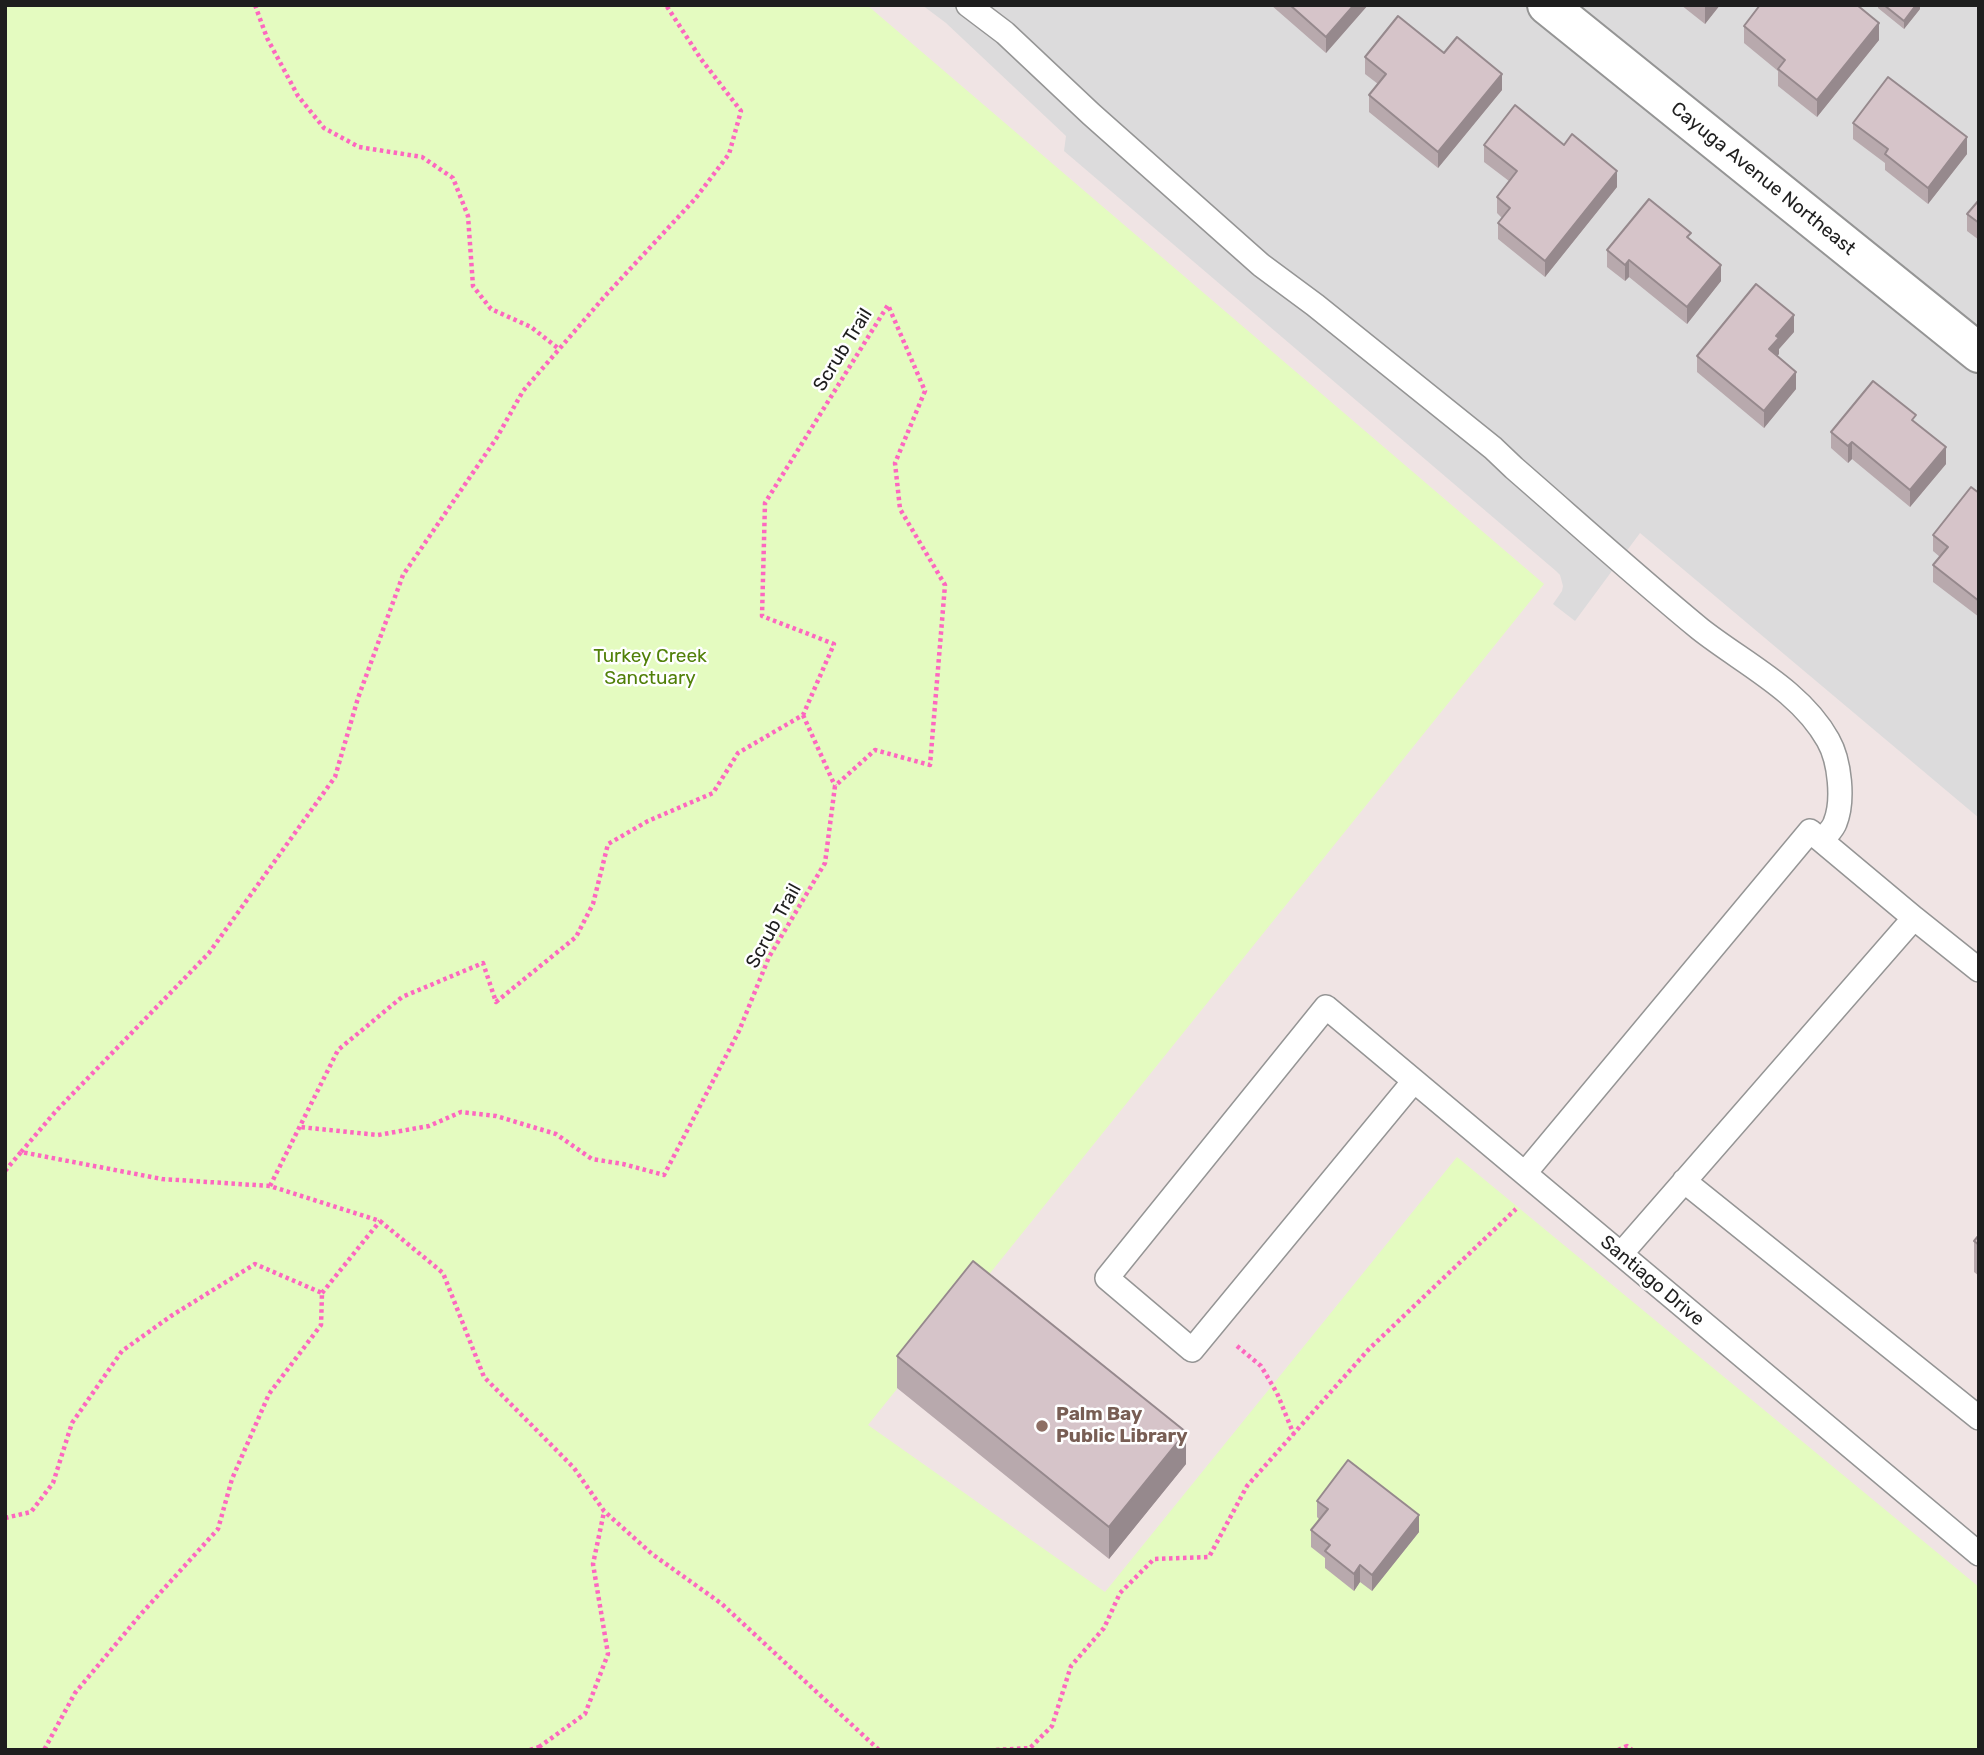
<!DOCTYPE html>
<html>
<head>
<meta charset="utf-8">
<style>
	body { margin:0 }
	#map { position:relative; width:1984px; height:1755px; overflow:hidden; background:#f0e4e4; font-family:Rubik,sans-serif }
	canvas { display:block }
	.frame { position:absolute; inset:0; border:7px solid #1e1e1e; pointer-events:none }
</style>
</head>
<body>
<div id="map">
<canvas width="1984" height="1755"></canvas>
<div class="frame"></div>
</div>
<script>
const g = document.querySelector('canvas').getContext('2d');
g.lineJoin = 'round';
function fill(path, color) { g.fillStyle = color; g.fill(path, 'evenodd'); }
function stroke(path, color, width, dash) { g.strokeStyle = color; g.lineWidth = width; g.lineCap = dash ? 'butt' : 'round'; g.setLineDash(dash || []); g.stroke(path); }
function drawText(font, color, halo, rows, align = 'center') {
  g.font = font + ' Rubik,sans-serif'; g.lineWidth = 5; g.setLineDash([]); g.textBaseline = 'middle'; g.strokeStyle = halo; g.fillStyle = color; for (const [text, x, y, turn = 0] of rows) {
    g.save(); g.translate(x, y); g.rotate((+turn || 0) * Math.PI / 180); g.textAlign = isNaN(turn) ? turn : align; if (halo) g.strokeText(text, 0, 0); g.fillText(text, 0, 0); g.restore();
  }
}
const residential = new Path2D(`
	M 922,5 L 1979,5 L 1979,818 L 1640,533 L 1575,621 L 1553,604 L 1562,591 L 1563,586 L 1560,575 L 1556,571 L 1064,151 L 1066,136 L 946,23 Z`);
const park = new Path2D(`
	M 5,5 L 867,5 L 1544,584 L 868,1425 L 1105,1592 L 1457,1157 L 1979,1587 L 1979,1750 L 5,1750 Z`);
const path = new Path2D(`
	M 255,5 L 267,38 L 298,96 L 324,128 L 359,147 L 422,157 L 453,178 L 468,216 L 473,286 L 491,309 L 531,327 L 559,349
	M 803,715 L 835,786
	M 21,1152 L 56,1111 L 209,953 L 335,777 L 358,698 L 403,575 L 496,439 L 523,391 L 605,296 L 695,199 L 729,154 L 741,111 L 701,59 L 666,5
	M 5,1171 L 21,1152 L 162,1179 L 270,1186 L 380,1221 L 443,1273 L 484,1377 L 574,1468 L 604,1511 L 652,1554 L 722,1604 L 879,1750
	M 270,1186 L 338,1050 L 402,997 L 483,963 L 496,1002 L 576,937 L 593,904 L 608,844 L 648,821 L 713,793 L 738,753 L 803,715 L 834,644 L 762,616 L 765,503 L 888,305 L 925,391 L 895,463 L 900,509 L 945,585 L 930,765 L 875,750 L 835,786 L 825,863 L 769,957 L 739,1031 L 664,1175 L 623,1164 L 592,1159 L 556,1134 L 496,1116 L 461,1112 L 429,1126 L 378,1135 L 300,1127
	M 322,1293 L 380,1221
	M 1237,1346 L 1261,1366 L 1277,1393 L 1294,1435
	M 5,1518 L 31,1512 L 53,1483 L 72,1423 L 122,1351 L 171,1316 L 255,1264 L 322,1293 L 321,1325 L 269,1394 L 232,1479 L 218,1529 L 141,1614 L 75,1693 L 44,1750
	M 539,1747 L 585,1714 L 608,1654 L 593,1564 L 604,1512
	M 530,1750 L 539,1747 L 540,1750
	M 996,1750 L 1030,1748 L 1052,1726 L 1071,1666 L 1104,1628 L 1120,1593 L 1154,1559 L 1209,1557 L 1247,1486 L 1369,1349 L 1516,1209
	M 1618,1750 L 1627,1746 L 1632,1750`);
const lane = new Path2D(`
	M 968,5 L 1005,33 L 1091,114 L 1261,265 L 1315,305 L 1493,448 L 1514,468 C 1576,522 1637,577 1700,629 C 1743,663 1800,690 1828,740 C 1840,761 1844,801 1835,823 C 1833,829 1826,835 1822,841
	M 1914,918 L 1979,970
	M 1414,1081 L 1192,1350 L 1107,1278 L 1326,1007 L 1979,1554
	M 1525,1173 L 1810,831 L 1822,841 L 1914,918 L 1621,1254
	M 1684,1181 L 1979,1418`);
const street = new Path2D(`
	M 1547,5 L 1979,353`);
const wall = new Path2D(`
	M 1271,5 L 1368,5 L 1326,53 Z
	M 1681,5 L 1720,5 L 1705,24 Z
	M 1878,5 L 1920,5 L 1920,9 L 1904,29 L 1878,8 Z
	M 1744,26 L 1879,40 L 1817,117 L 1778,86 L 1778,71 L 1744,43 Z
	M 1444,53 L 1502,90 L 1438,168 L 1369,112 L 1369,95 L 1378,84 L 1365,74 L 1365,57 Z
	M 1853,123 L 1967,154 L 1928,204 L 1885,170 L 1885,163 L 1853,139 Z
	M 1484,145 L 1617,187 L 1545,277 L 1498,239 L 1498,223 L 1502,218 L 1497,213 L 1497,197 L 1509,181 L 1484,162 Z
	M 1979,200 L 1979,240 L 1967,231 L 1967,214 Z
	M 1691,240 L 1721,281 L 1687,324 L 1629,277 L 1625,281 L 1607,267 L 1607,250 Z
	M 1794,332 L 1779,349 L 1779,354 L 1777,356 L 1796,389 L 1764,428 L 1697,372 L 1697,356 Z
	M 1916,423 L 1946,464 L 1910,507 L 1852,459 L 1848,463 L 1831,448 L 1831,432 Z
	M 1979,493 L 1979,617 L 1933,582 L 1933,565 L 1940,557 L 1933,551 L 1933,535 Z
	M 1979,1235 L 1979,1276 L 1974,1272 L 1974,1241 Z
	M 897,1356 L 1186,1464 L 1109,1559 L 897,1388 Z
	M 1317,1501 L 1419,1532 L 1372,1591 L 1360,1582 L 1354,1591 L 1325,1568 L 1325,1558 L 1311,1547 L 1311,1530 L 1320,1520 L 1317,1517 Z`);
const shadedWall = new Path2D(`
	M 1354,5 L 1368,5 L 1326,53 L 1326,37 Z
	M 1707,5 L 1720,5 L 1705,24 L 1705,7 Z
	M 1916,5 L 1920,5 L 1920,9 L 1904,29 L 1904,21 Z
	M 1879,23 L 1879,40 L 1817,117 L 1817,100 Z
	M 1502,74 L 1502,90 L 1438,168 L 1438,152 Z
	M 1967,137 L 1967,154 L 1928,204 L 1928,188 Z
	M 1617,171 L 1617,187 L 1545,277 L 1545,261 Z
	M 1629,260 L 1629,277 L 1625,281 L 1625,265 Z
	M 1721,265 L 1721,281 L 1687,324 L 1687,307 Z
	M 1794,315 L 1794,332 L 1779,349 L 1779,354 L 1769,365 L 1769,349 L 1776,336 Z
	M 1796,372 L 1796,389 L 1764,428 L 1764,411 Z
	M 1852,442 L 1852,459 L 1848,463 L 1848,446 Z
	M 1946,447 L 1946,464 L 1910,507 L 1910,490 Z
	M 1186,1432 L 1186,1464 L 1109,1559 L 1109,1527 Z
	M 1419,1515 L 1419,1532 L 1372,1591 L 1372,1575 Z
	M 1360,1565 L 1360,1582 L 1354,1591 L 1354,1574 Z`);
const building = new Path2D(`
	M 1290,5 L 1354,5 L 1326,37 Z
	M 1760,5 L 1857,5 L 1879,23 L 1817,100 L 1778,69 L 1785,60 L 1744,26 Z
	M 1884,5 L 1916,5 L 1904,21 Z
	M 1398,16 L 1444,53 L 1457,37 L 1502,74 L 1438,152 L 1369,95 L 1386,74 L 1365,57 Z
	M 1888,77 L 1967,137 L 1928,188 L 1885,154 L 1888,149 L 1853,123 Z
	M 1515,105 L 1564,145 L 1572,134 L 1617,171 L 1545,261 L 1498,223 L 1510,208 L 1497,197 L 1517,171 L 1484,145 Z
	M 1649,199 L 1691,233 L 1687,237 L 1721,265 L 1687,307 L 1629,260 L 1625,265 L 1607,250 Z
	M 1979,200 L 1979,223 L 1967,214 Z
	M 1756,284 L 1794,315 L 1776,336 L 1779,338 L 1769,349 L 1796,372 L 1764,411 L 1697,356 Z
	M 1873,381 L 1916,415 L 1912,420 L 1946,447 L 1910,490 L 1852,442 L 1848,446 L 1831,432 Z
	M 1971,487 L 1979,493 L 1979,601 L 1933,565 L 1948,547 L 1933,535 Z
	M 1979,1235 L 1979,1245 L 1974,1241 Z
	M 973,1261 L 1186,1432 L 1109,1527 L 897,1356 Z
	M 1348,1460 L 1419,1515 L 1372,1575 L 1360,1565 L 1354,1574 L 1325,1551 L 1330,1545 L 1311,1530 L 1328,1509 L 1317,1501 Z`);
const markers = [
	[1042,1426,7,"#8d6e63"]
];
const streetNames = [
	["Cayuga Avenue Northeast",1763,179,39],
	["Scrub Trail",843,350,-58],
	["Scrub Trail",774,926,-61],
	["Santiago Drive",1652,1281,40]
];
const parkNames = [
	["Turkey Creek",650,657],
	["Sanctuary",650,679]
];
const educationNames = [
	["Palm Bay",1056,1415],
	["Public Library",1056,1437]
];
fill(residential, '#dcdbdc');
fill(park, '#e4fbc0');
stroke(lane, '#959595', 26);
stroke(street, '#959595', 42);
stroke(path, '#fd67bf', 4.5, [3.5, 3.5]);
stroke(lane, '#fff', 23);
stroke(street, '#fff', 38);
fill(wall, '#b8a9ad');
fill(shadedWall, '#96898d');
fill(building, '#d6c4c9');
stroke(building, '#96898d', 2);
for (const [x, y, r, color] of markers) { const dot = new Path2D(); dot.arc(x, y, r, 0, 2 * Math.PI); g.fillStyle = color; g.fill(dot); stroke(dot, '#fff', 2.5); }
drawText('19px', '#1e1e1e', '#fff', streetNames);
drawText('19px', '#518009', '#fff', parkNames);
drawText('bold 19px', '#785e54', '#fff', educationNames, 'left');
</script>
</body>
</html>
